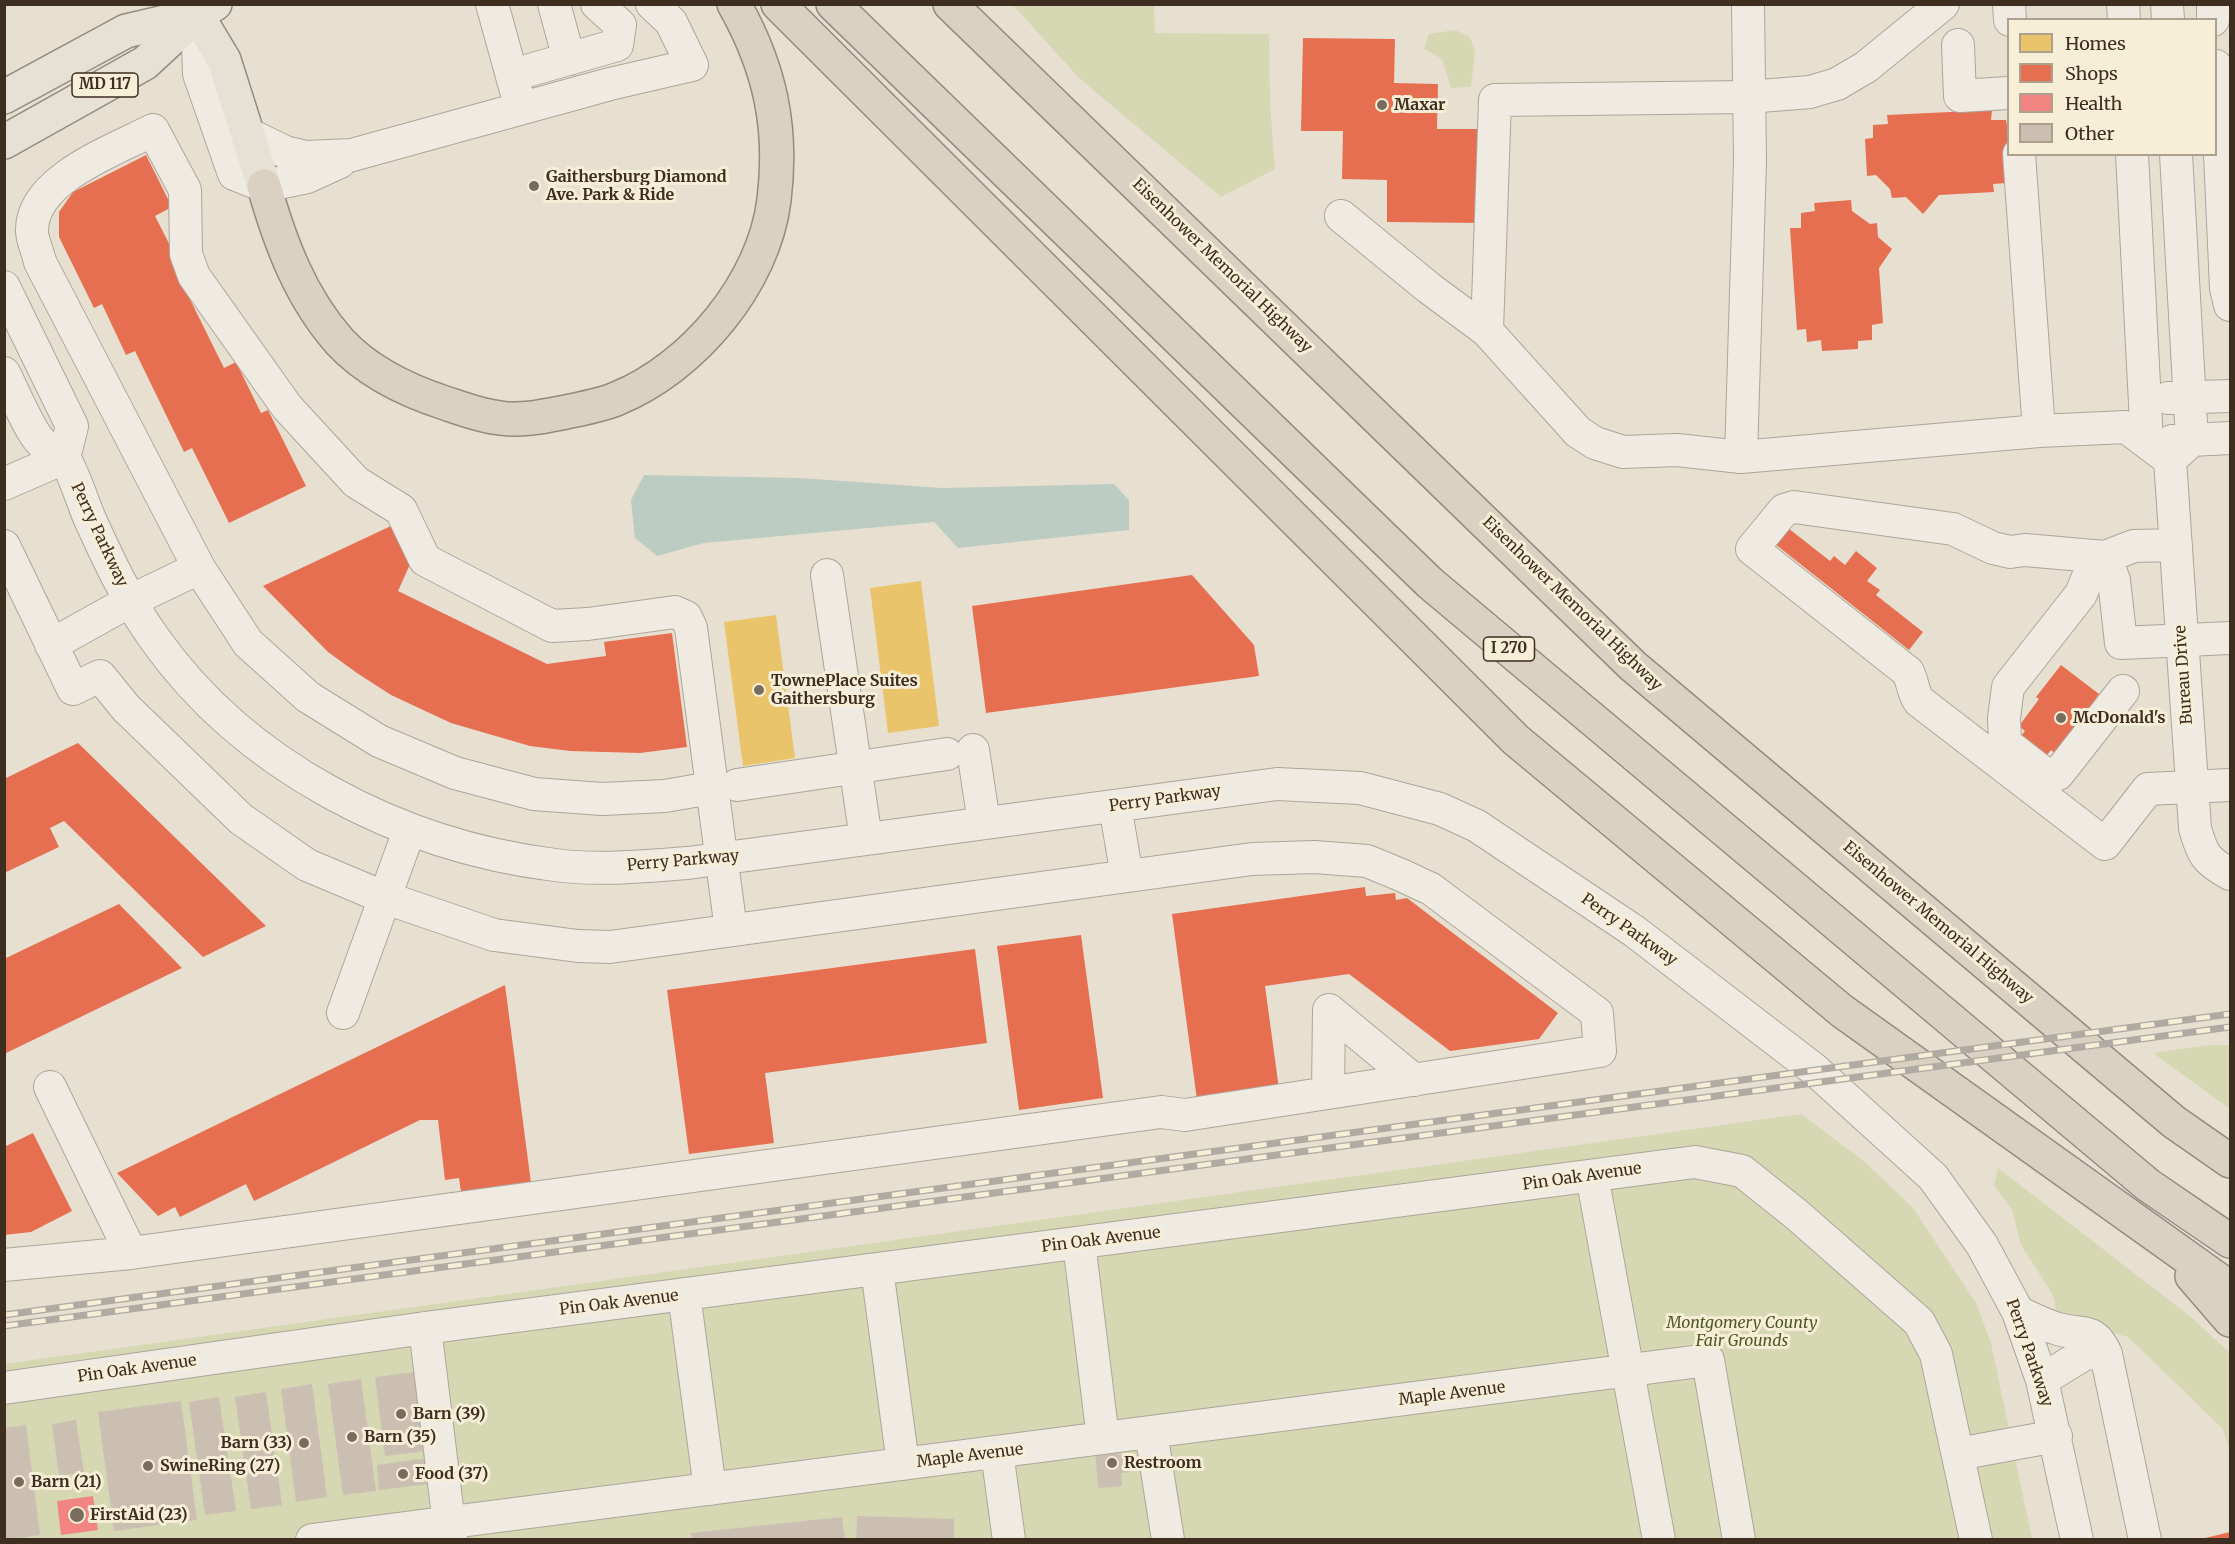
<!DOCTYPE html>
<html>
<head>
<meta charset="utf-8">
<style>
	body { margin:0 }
	#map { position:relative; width:2235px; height:1544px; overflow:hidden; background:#e7e0d1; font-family:Merriweather,serif }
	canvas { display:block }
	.frame { position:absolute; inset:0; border:6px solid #3d2e20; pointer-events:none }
	.legend { position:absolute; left:2007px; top:18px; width:210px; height:138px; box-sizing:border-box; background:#f7eed8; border:2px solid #ada18e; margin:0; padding:8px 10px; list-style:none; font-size:18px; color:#3d2e20 }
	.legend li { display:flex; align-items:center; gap:12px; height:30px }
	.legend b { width:30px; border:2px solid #ada18e }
</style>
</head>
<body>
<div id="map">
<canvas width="2235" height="1544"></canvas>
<div class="frame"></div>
<ul class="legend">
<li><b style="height:16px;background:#e9c46a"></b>Homes</li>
<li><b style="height:16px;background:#e76f51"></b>Shops</li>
<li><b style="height:16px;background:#f28482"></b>Health</li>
<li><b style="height:16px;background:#cbbfb2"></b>Other</li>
</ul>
</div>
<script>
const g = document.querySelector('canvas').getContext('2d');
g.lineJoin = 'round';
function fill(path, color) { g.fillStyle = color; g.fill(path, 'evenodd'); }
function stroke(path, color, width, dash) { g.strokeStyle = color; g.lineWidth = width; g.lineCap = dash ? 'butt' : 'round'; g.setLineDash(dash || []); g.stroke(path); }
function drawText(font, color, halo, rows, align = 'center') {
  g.font = font + ' Merriweather,serif'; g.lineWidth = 6; g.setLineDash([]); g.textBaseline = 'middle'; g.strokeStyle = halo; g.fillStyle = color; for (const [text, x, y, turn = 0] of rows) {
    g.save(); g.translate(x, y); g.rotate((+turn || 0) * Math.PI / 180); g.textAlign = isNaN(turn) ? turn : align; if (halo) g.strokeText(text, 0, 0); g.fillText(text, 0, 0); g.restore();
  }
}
const green = new Path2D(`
	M 1013,5 L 1154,5 L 1155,33 L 1269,34 L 1270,103 L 1275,169 L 1221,197 L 1079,78 Z
	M 1455,30 L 1470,37 L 1475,53 L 1471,87 L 1451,88 L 1442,59 L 1424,49 L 1429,34 Z
	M 2208,1045 L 2230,1045 L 2230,1109 L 2153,1053 Z
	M 1801,1114 L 1866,1163 L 1913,1208 L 1976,1303 L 1991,1343 L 2032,1539 L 5,1539 L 4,1364 Z
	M 1998,1168 L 2191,1317 L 2230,1353 L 2230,1451 L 2223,1429 L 2128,1337 L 2058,1318 L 2053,1295 L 2021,1245 L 2012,1210 L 1994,1185 Z`);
const water = new Path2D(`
	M 644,475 L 800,478 L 942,488 L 1114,484 L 1129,500 L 1129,530 L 958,548 L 934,522 L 704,543 L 657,556 L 635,538 L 631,500 Z`);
const homes = new Path2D(`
	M 921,581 L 939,726 L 888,733 L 870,588 Z
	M 776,615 L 795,758 L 743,766 L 724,622 Z`);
const shops = new Path2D(`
	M 1303,38 L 1395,39 L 1394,83 L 1438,84 L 1437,129 L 1480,129 L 1479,223 L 1387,222 L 1387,180 L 1342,179 L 1343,131 L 1301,131 Z
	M 1992,110 L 1991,120 L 2006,120 L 2008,131 L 2007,183 L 1993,184 L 1994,192 L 1939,195 L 1923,214 L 1906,197 L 1892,198 L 1890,189 L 1876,175 L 1867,176 L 1865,139 L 1873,138 L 1873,125 L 1888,124 L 1887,115 Z
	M 146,155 L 172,207 L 155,216 L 180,265 L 174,267 L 224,368 L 236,362 L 261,413 L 268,410 L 306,486 L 229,523 L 192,448 L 184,452 L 135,351 L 126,355 L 102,304 L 94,308 L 59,237 L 59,212 L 73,192 Z
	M 1851,200 L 1852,211 L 1870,224 L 1877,223 L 1878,237 L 1892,249 L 1879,268 L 1883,323 L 1872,325 L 1872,340 L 1858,341 L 1858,349 L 1822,351 L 1821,340 L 1807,342 L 1806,329 L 1797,330 L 1790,228 L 1801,228 L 1801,213 L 1815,211 L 1814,203 Z
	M 1783,524 L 1830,561 L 1834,556 L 1845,565 L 1856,551 L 1877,568 L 1867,581 L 1880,590 L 1876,595 L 1923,632 L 1909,650 L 1770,540 Z
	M 393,525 L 411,562 L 398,591 L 547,664 L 606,656 L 604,642 L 672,633 L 687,747 L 640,753 L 570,751 L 530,746 L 451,723 L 391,695 L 357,673 L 328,652 L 263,586 Z
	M 1192,575 L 1254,645 L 1259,676 L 986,713 L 972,606 Z
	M 2061,665 L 2099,694 L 2096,698 L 2102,702 L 2062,759 L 2051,750 L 2044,759 L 2018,739 L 2025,731 L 2019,726 L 2039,699 L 2036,697 Z
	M 78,743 L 266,926 L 203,957 L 64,821 L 50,828 L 59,847 L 4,873 L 4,779 Z
	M 1365,887 L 1366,896 L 1395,893 L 1396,900 L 1407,898 L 1558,1013 L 1539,1039 L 1450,1051 L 1349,974 L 1265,986 L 1279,1089 L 1197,1100 L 1172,914 Z
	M 119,904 L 182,968 L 4,1054 L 4,959 Z
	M 1081,935 L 1103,1098 L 1019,1110 L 997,946 Z
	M 975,949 L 987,1043 L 765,1073 L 774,1143 L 689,1154 L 667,990 Z
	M 505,985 L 531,1183 L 461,1192 L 459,1178 L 445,1180 L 438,1120 L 420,1120 L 254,1201 L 246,1184 L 180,1217 L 175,1207 L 158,1216 L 117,1173 Z
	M 33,1133 L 72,1211 L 31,1232 L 4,1235 L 4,1147 Z
	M 2230,1532 L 2230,1540 L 2201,1540 L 2201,1539 Z`);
const health = new Path2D(`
	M 93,1496 L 98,1530 L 61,1535 L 57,1501 Z`);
const building = new Path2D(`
	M 416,1372 L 427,1451 L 385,1456 L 375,1377 Z
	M 361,1379 L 376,1491 L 343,1495 L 328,1384 Z
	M 312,1384 L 327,1497 L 296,1502 L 281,1389 Z
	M 266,1392 L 282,1505 L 251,1509 L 235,1397 Z
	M 219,1397 L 236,1511 L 205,1515 L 189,1402 Z
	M 181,1401 L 197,1520 L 114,1531 L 98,1412 Z
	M 76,1420 L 84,1472 L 59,1476 L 52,1424 Z
	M 26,1425 L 40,1535 L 4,1540 L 4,1428 Z
	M 1119,1447 L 1119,1455 L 1127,1454 L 1129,1472 L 1121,1473 L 1122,1486 L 1098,1488 L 1095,1449 Z
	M 427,1458 L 430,1484 L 379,1490 L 377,1465 Z
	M 857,1516 L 954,1519 L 954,1540 L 856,1540 Z
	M 842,1517 L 845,1540 L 692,1540 L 691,1533 Z`);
const path = new Path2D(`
	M 4,6 L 7,4`);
const minor = new Path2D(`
	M 492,4 L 520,105
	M 554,4 L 569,59
	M 1943,4 L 1866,67 L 1837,84 L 1810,92 L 1748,97 L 1495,100 L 1487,331 L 1578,432 L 1595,443 L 1623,452 L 1677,450 L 1741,457 L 2039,431 L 2126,427 L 2170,460 L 2195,828 C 2202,854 2206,861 2230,874
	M 2009,4 L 2010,20
	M 2123,4 L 2124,20
	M 2167,4 L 2168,20
	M 2213,4 L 2213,20
	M 197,15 L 199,74 L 234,174 L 264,186 L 307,177 L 340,162
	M 1958,45 L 1960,96 L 2008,93
	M 2216,66 L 2226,288 L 2230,305
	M 530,70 L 617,45 L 620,25 L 597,4
	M 248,134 L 285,152 L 306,157 L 352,155 L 610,84 L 692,65 L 671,22 L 652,4
	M 2019,154 L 2039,431
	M 2132,154 L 2147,442
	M 1341,216 L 1429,288 L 1487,331
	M 4,287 L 72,426 L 64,458
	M 4,373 C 13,390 29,430 41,442 C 47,449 58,451 64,458 C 72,468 83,503 89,517 C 108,559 127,600 154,638 C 245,767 401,846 555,865 C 599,871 644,866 688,863 L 1277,784 L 1360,788 L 1440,809 L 1477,826 L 1634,931 L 1815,1070 L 1933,1177 L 1982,1245 L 2018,1312 L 2042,1380 L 2077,1540
	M 2168,398 L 2230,396
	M 2172,441 L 2230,438
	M 1741,457 L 1750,161 L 1748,4
	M 2170,460 L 2192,440 L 2176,154
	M 4,484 L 64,458
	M 2176,545 L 2134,546 L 2105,557 L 2114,580 L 2121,643 L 2230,638
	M 4,546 L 73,689 L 100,676 L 126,708 L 241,819 L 307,865 L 383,897 L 494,935 L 578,946 L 610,947 L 1252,859 L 1314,857 L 1367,861 L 1401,875 L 1431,889 L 1597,1013 L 1600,1051 L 1185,1115 L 1161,1112 L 131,1253 L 4,1265
	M 2105,557 L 2025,550 L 2010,552 L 1993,548 L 1953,529 L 1794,507 L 1784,510 L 1752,549 L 1908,672 C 1913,682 1913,693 1919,701 L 2105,844 L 2148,789 L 2230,785
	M 827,575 L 866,839
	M 2087,579 L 2081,594 L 2008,687 L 2004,718 L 2005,743 L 2045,774 L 2053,776 L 2058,774 L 2123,691
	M 51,645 L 130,601 L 199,568
	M 973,750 L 984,823
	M 737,785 L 947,754
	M 711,788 L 665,796 L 602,799 L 534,794 L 455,773 L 379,741 L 308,697 L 248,643 L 199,568 L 40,262 C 38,252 32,240 32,231 C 31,179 115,150 153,130 L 185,190 L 186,254 L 194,276 L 287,407 L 356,482 L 401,510 L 425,560 L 552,626 L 588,624 L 675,612 L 686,617 L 691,628 L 731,930
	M 1115,806 L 1127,876
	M 343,1013 L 409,831
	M 50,1087 L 131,1253
	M 1328,1093 L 1329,1010 L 1414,1080
	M 1592,1176 L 1659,1540
	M 1079,1243 L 1103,1438
	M 877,1269 L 903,1464
	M 684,1294 L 710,1489
	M 2018,1312 C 2031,1318 2044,1325 2058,1329 C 2082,1336 2094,1326 2106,1354 L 2145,1540
	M 425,1328 L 451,1540
	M 2042,1380 L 2086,1353 L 2106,1354
	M 4,1388 L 425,1328 L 1695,1162 L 1742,1171 L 1796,1214 L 1919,1322 L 1936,1354 L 1976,1540
	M 1151,1432 L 1168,1540
	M 997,1452 L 1009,1540
	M 1958,1454 L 2056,1436
	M 312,1540 L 1708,1360 L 1739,1540`);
const major = new Path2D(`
	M 197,15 L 224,60 L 264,186
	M 4,97 L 126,31 L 195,15
	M 4,142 L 145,63 L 197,15 L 215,4`);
const highway = new Path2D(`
	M 778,4 L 1516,740 L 1842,1011 L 2230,1288
	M 833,4 L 1430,583 L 2148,1185 L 2230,1241
	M 950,4 L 1633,666 L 2174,1122 L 2230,1161
	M 264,186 C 280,242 300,297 340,342 C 367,371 408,391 445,403 C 463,409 481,416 500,418 C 520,421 541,417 561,413 C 579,409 599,406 616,399 C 693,368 764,283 774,200 C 783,127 770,68 734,4
	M 2192,1276 L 2230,1320`);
const rail = new Path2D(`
	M 4,1315 L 2230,1014
	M 4,1326 L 2230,1027`);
const markers = [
	[1382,105,6,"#786c5e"],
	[534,186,6,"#786c5e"],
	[759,690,6,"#786c5e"],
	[2061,718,6,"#786c5e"],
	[401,1414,6,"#786c5e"],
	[352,1437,6,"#786c5e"],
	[304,1443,6,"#786c5e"],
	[1112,1463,6,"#786c5e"],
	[148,1466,6,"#786c5e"],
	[403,1474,6,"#786c5e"],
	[19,1482,6,"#786c5e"],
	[77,1515,8,"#786c5e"]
];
const shields = [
	[105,85,66],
	[1509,649,51]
];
const shieldNames = [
	["MD 117",105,85],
	["I 270",1509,649]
];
const poiNames = [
	["Maxar",1394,105],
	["Gaithersburg Diamond",546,177],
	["Ave. Park & Ride",546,195],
	["TownePlace Suites",771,681],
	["Gaithersburg",771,699],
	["McDonald's",2073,718],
	["Barn (39)",413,1414],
	["Barn (35)",364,1437],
	["Barn (33)",292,1443,"right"],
	["Restroom",1124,1463],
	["SwineRing (27)",160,1466],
	["Food (37)",415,1474],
	["Barn (21)",31,1482],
	["FirstAid (23)",90,1515]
];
const streetNames = [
	["Eisenhower Memorial Highway",1222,266,44],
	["Perry Parkway",99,535,65],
	["Eisenhower Memorial Highway",1572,604,44],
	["Bureau Drive",2184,675,-94],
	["Perry Parkway",1165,799,-8],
	["Perry Parkway",683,861,-5],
	["Eisenhower Memorial Highway",1938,923,40],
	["Perry Parkway",1629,930,35],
	["Pin Oak Avenue",1582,1177,-8],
	["Pin Oak Avenue",1101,1240,-7],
	["Pin Oak Avenue",619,1303,-7],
	["Perry Parkway",2029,1353,71],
	["Pin Oak Avenue",137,1369,-8],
	["Maple Avenue",1452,1394,-7],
	["Maple Avenue",970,1456,-7]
];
const parkNames = [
	["Montgomery County",1742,1323],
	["Fair Grounds",1742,1341]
];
fill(green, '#d6d7b3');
fill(water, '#bcccc2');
fill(homes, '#e9c46a');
fill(shops, '#e76f51');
fill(health, '#f28482');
fill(building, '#cbbfb2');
stroke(minor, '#ada599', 34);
stroke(major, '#928b80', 36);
stroke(highway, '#928b80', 36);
stroke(path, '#c8c2b9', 4, [4.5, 3]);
stroke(minor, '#efebe3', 32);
stroke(major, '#e6e1d4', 33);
stroke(highway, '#dad1c2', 33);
stroke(rail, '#afaaa2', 7);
stroke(rail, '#f7eed8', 4.5, [14]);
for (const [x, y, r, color] of markers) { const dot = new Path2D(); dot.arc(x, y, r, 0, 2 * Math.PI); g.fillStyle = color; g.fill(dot); stroke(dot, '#f7eed8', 2); }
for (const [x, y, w] of shields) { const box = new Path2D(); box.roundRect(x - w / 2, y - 12, w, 24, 4.5); g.fillStyle = '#f7eed8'; g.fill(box); stroke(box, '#3d2e20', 1.5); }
drawText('bold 15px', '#3d2e20', null, shieldNames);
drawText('bold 16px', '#3d2e20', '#f7eed8', poiNames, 'left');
drawText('16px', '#3d2e20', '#f7eed8', streetNames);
drawText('italic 16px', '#4d5a26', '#f7eed8', parkNames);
</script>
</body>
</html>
